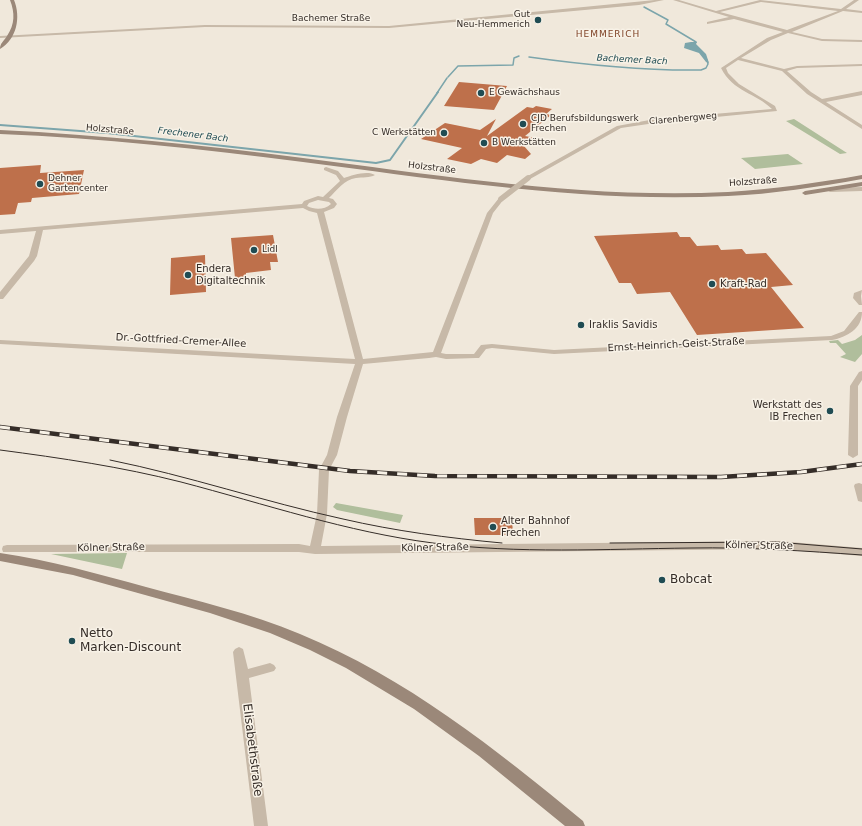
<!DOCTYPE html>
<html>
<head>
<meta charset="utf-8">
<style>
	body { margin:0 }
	canvas { display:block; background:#f0e8db }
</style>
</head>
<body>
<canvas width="862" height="826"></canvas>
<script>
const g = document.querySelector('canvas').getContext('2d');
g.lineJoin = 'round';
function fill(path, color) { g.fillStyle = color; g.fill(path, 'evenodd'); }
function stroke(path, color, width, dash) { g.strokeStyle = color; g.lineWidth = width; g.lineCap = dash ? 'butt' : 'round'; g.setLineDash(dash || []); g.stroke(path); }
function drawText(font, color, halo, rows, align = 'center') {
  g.font = font + ' "DejaVu Sans",sans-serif'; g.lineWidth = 3; g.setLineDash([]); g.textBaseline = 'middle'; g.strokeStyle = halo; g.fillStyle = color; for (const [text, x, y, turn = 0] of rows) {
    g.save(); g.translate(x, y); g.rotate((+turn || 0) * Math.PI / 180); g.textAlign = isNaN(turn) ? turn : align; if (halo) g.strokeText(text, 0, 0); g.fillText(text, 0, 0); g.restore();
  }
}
const green = new Path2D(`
	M 794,119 L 847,153 L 840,154 L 786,121 Z
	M 788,154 L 803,164 L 755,169 L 741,158 Z
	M 862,335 L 862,354 L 855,362 L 840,357 L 846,354 L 836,343 L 830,343 L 829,341 L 838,340 L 842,344 L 855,340 Z
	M 336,503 L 403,515 L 400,523 L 337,510 L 333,507 Z
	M 127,553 L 122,569 L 51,554 Z`);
const water = new Path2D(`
	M 691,42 L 697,42 L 696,44 L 706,54 L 709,63 L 706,62 L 699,53 L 684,48 L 685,43 Z`);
const streamFar1 = new Path2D(`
	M 644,7 L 668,20 L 666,24 L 696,42 L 691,44
	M 529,57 C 586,65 643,71 701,70 L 706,68 L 708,64 L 707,60
	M 448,77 L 458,66 L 513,65 L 514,58 L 519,56
	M 437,93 L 447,78`);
const stream = new Path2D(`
	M 0,125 L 107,133 L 376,163 L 390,160 L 438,92`);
const building = new Path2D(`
	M 459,82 L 507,86 L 494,110 L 444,106 Z
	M 536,106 L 552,109 L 546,114 L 551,115 L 525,136 L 535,138 L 524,146 L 531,154 L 525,159 L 507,155 L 497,163 L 481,159 L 471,164 L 447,159 L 462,148 L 421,139 L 445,123 L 480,130 L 496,119 L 487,136 L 527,107 L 533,108 Z
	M 41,165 L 40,173 L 84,170 L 79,194 L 32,198 L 31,202 L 18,203 L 15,214 L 0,215 L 0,168 Z
	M 677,232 L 680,237 L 690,237 L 697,246 L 718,245 L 721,250 L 742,249 L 746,254 L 766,253 L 793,285 L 771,287 L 804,328 L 697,335 L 670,292 L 637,294 L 631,283 L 619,283 L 594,236 Z
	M 273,235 L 278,262 L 270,262 L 271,270 L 246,273 L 246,277 L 235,278 L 231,238 Z
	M 205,255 L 206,292 L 170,295 L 171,258 Z
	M 474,518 L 512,518 L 513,535 L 475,535 Z`);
const minor = new Path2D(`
	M 673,0 L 679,0 L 716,11 L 760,0 L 841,9 L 854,0 L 859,0 L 846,9 L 862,11 L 862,13 L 843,11 L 792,32 L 822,39 L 862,40 L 862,42 L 822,41 L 788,33 L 771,40 L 741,58 L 784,69 L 797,66 L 862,64 L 862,66 L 797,68 L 787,71 L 811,92 L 822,99 L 862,91 L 862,95 L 826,102 L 862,125 L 862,129 L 807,94 L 782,71 L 738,60 L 726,68 L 728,73 L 739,84 L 775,106 L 777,111 L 655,123 L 621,128 L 530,179 L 526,179 L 526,177 L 617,126 L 655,119 L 772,109 C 756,93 733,92 721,68 L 767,38 L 783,32 L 734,19 L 707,24 L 707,22 L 729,17 ZM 761,2 L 838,11 L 787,30 L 720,12 Z
	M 326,167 L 338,171 L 344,178 C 352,175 368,170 375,175 C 370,178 362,177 356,178 C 344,180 337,190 329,198 L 333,199 L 337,204 L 334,208 L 324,212 L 363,359 L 433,352 L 487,213 L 499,198 L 501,197 L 504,199 L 493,213 L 441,353 L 446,354 L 474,354 L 481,345 L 492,344 L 554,350 L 831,336 L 844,331 L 859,312 L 862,312 C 862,329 847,337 832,340 L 554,354 L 492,348 L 486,349 L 479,358 L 476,358 L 446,359 L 436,357 L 429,358 L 363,364 L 347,417 L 337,455 L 329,470 L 327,514 L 321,546 L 778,541 L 862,548 L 862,556 L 778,549 L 315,554 L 299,552 L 3,552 L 2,549 L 3,546 L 7,545 L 299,544 L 310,546 L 317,514 L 319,470 L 327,455 L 337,417 L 355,364 L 0,344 L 0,340 L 355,359 L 317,213 L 309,211 L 303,208 L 43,230 L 37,256 L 34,261 L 3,299 L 0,299 L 0,292 L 29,256 L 36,231 L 0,234 L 0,230 L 302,204 L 304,201 L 318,196 L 323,197 L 340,181 L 336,175 L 324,170 L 324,168 ZM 318,200 L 329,202 L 331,204 C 324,210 315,210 307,206 L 309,203 Z
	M 862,290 L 861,296 L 862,305 L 859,305 L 853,298 L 854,293 Z
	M 862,371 L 862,380 L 858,386 L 858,455 L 853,458 L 848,455 L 850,386 L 859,372 Z
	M 859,483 L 862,484 L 862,502 L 858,501 L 854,486 L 855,484 Z
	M 239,647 L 243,649 L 248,669 L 270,663 L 274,665 L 276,668 L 274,671 L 249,678 L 268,826 L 254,826 L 233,652 L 235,649 Z`);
const tertiary = new Path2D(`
	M 655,0 L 664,0 L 639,5 L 389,28 L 205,27 L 0,38 L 0,36 L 205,25 L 389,26 Z
	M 862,187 L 862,191 L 830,192 L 827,190 L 830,188 Z`);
const secondary = new Path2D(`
	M 10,0 L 14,0 C 21,17 17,39 0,49 C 0,43 4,41 7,36 C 15,24 15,13 10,0 Z
	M 0,130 C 102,135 202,145 303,158 C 444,176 586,199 728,192 C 773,189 818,183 862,175 L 862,179 C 818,187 773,194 728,196 C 586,203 444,180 303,162 C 202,149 102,138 0,134 Z
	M 862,182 L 862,186 L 805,195 L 802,193 L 805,191 Z
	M 0,553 C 50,560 98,574 146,587 C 198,601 250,613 300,634 C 405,677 496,749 583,821 L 585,826 L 565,826 L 479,756 L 414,709 L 346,668 L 310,650 L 270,633 L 210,613 L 73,575 L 0,561 Z`);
const tram = new Path2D(`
	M 0,450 C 61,458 122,467 181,482 C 265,504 347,532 433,543 C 518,554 605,549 691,548 C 748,547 805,551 862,555
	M 110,460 C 189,476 265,502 343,519 C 395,531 448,538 502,543
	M 610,543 L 776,542 L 862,549`);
const rail = new Path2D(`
	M 0,427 L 350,471 L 435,476 L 721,477 L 801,472 L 862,464`);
const minorBridge = new Path2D(`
	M 501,199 L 528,178`);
const markers = [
	[538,20,4,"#204c53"],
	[481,93,4,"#204c53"],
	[523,124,4,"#204c53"],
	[444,133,4,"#204c53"],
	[484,143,4,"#204c53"],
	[40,184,4,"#204c53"],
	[254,250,4,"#204c53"],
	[188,275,4,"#204c53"],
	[712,284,4,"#204c53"],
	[581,325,4,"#204c53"],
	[830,411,4,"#204c53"],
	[493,527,4,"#204c53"],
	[662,580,4,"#204c53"],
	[72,641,4,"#204c53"]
];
const farPoinames = [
	["Gut",530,15,"right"],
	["Neu-Hemmerich",530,25,"right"],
	["E Gewächshaus",489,93],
	["CJD Berufsbildungswerk",531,119],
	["Frechen",531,129],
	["C Werkstätten",436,133,"right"],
	["B Werkstätten",492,143],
	["Dehner",48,179],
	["Gartencenter",48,189],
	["Lidl",262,250]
];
const farStreetnames = [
	["Bachemer Straße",331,19],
	["Clarenbergweg",683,119,-5],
	["Holzstraße",110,130,5],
	["Holzstraße",432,168,7],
	["Holzstraße",753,182,-4]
];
const farNeighbourhoodnames = [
	["HEMMERICH",608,35]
];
const farWaternames = [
	["Bachemer Bach",632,60,3],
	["Frechener Bach",193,135,7]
];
const poiNames = [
	["Endera",196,269],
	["Digitaltechnik",196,281],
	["Kraft-Rad",720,284],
	["Iraklis Savidis",589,325],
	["Werkstatt des",822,405,"right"],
	["IB Frechen",822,417,"right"],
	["Alter Bahnhof",501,521],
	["Frechen",501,533]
];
const streetNames = [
	["Dr.-Gottfried-Cremer-Allee",181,341,3],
	["Ernst-Heinrich-Geist-Straße",676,345,-3],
	["Kölner Straße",759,546,1],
	["Kölner Straße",111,548,-1],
	["Kölner Straße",435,548,-1]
];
const nearPoinames = [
	["Bobcat",670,580],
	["Netto",80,634],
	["Marken-Discount",80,648]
];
const nearStreetnames = [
	["Elisabethstraße",252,750,83]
];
fill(green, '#b0be9c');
fill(water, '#7ca5ab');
stroke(streamFar1, '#7ca5ab', 1.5);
stroke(stream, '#7ca5ab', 2);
fill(building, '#be704b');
fill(minor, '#c7b9a8');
fill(tertiary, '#c7b9a8');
fill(secondary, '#9b8879');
stroke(tram, '#352d28', 1);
stroke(rail, '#352d28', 4.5);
stroke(rail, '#f8f2e7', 3, [10]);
stroke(minorBridge, '#c7b9a8', 5.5);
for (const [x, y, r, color] of markers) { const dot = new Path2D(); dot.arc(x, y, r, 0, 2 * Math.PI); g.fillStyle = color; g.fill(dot); stroke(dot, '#f8f2e7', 1.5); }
drawText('9px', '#352d28', '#f8f2e7', farPoinames, 'left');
drawText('9px', '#352d28', '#f8f2e7', farStreetnames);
g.letterSpacing = '1px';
drawText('9px', '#7f4226', '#f8f2e7', farNeighbourhoodnames);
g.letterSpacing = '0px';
drawText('italic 9px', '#204c53', '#f8f2e7', farWaternames);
drawText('10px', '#352d28', '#f8f2e7', poiNames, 'left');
drawText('10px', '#352d28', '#f8f2e7', streetNames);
drawText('12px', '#352d28', '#f8f2e7', nearPoinames, 'left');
drawText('12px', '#352d28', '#f8f2e7', nearStreetnames);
</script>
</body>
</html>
